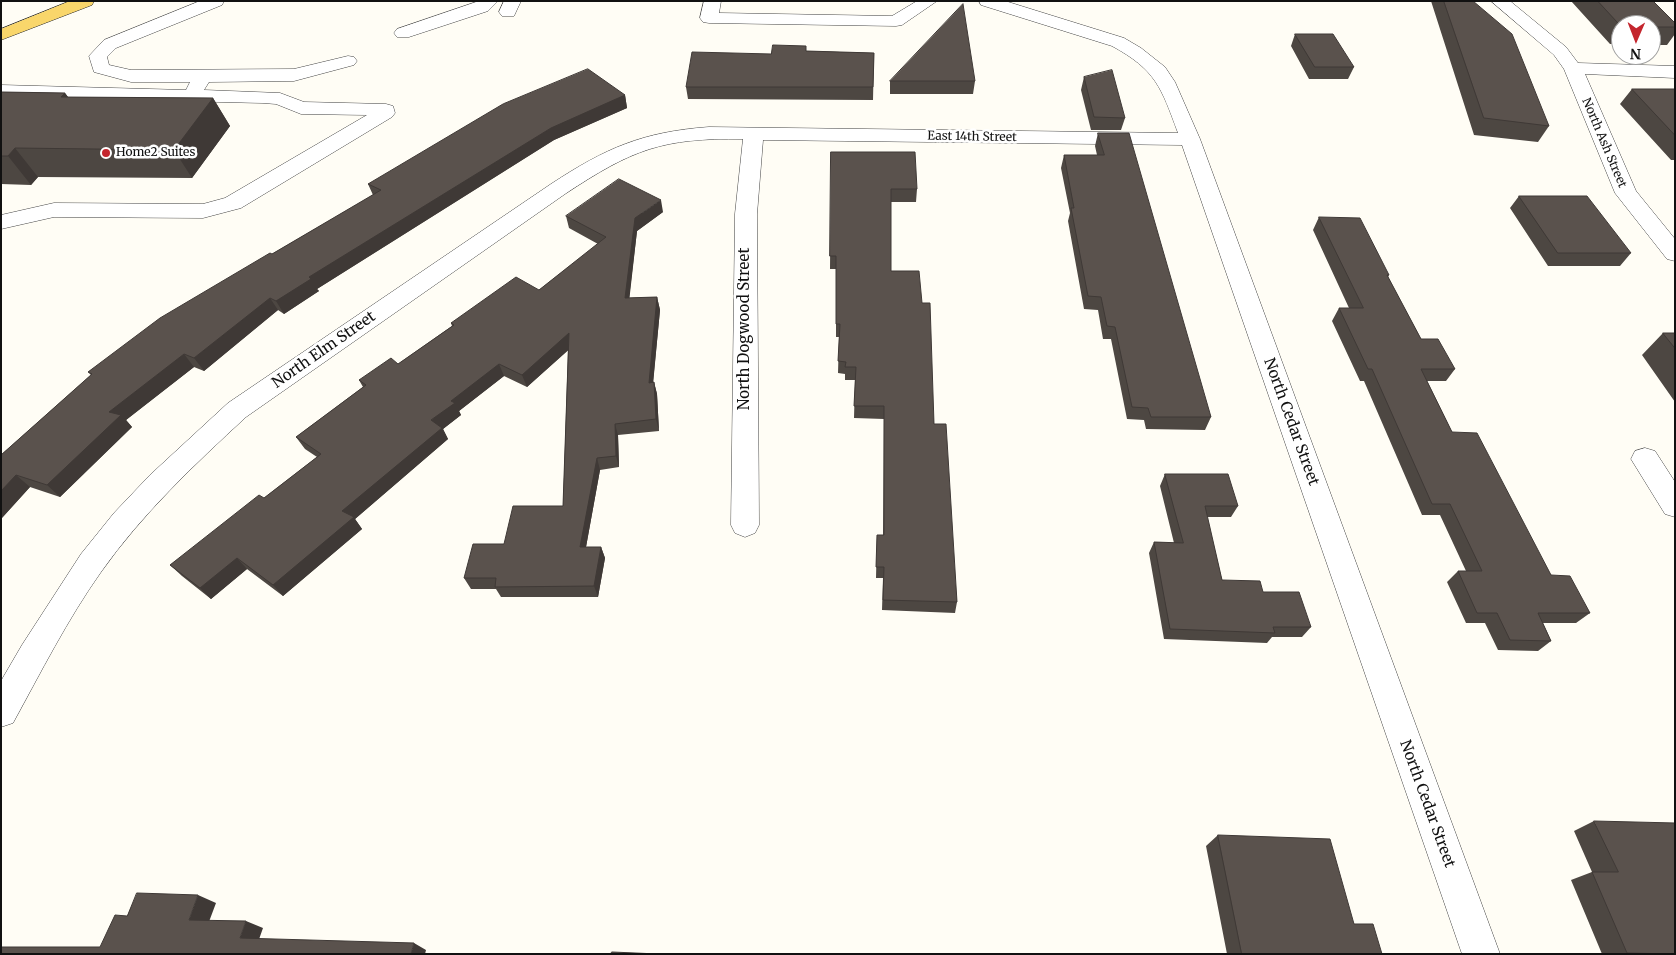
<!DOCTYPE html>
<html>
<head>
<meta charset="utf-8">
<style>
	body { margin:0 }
	#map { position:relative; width:1676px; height:955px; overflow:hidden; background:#fffdf5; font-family:Merriweather,serif }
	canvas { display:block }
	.frame { position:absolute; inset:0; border:2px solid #111; pointer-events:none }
	.north { position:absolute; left:1611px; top:15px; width:50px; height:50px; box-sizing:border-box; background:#fff; border:1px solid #a0a0a0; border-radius:50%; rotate:181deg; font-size:14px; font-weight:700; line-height:20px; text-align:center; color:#111 }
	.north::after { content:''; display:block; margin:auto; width:18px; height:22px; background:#c4262e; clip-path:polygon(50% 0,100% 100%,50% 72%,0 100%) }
</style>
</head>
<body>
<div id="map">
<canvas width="1676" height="955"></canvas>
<div class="frame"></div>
<div class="north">N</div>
</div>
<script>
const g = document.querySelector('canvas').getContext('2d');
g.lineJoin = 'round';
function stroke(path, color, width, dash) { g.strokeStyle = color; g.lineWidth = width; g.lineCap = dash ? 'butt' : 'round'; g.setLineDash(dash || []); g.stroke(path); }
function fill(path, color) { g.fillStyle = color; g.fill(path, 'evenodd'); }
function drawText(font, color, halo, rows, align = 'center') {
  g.font = font + ' Merriweather,serif'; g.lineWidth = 5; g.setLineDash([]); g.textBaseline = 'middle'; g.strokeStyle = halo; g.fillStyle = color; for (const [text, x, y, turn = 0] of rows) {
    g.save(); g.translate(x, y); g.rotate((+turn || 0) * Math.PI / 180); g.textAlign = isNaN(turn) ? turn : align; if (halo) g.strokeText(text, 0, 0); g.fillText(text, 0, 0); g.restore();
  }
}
const minor = new Path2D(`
	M 200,1 L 224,1 L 222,5 L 116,48 L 107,57 L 109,65 L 131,70 L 294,69 L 348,56 L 354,57 L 357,61 L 354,65 L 294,81 L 209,82 L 204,90 L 280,93 L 304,102 L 386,104 L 393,106 L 395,113 L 392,117 L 241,208 L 203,218 L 54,217 L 1,229 L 1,215 L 54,203 L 203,204 L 225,198 L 367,115 L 301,114 L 276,104 L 263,103 L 1,97 L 1,85 L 186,90 L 190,82 L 131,82 L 94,72 L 89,56 L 104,40 Z
	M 479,1 L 498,1 L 488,11 L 409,37 L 397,37 L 394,33 L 397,29 Z
	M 504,1 L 521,1 L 514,16 L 502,16 L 499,12 Z
	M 704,1 L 721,1 L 719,13 L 892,16 L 917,1 L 937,1 L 902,25 L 896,26 L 709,23 L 703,22 L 700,18 Z
	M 979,1 L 1005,1 L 1124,38 L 1141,48 L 1165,67 L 1175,82 L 1200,139 L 1500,954 L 1462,954 L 1182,145 L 763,140 L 757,214 L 759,525 L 755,533 L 745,537 L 735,533 L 731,525 L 735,214 L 743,139 C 662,138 633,149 565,194 L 246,417 C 194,465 142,514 101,572 C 67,620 41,672 13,723 L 1,727 L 1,681 L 22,645 L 81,554 L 114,513 L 150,475 L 228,403 L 551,184 C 606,148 642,132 709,127 L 1178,133 C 1161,87 1156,70 1112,46 L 981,5 Z
	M 1491,1 L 1510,1 L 1566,47 L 1578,63 L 1675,66 L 1675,78 L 1585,74 L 1636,191 L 1675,239 L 1675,261 L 1667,259 L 1615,193 L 1564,69 L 1554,55 Z
	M 1645,448 L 1655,451 L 1675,482 L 1675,517 L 1665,514 L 1631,459 L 1635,451 Z`);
const major = new Path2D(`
	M 70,1 L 94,1 L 92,5 L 1,40 L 1,29 Z`);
const wall = new Path2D(`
	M 1431,1 L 1473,1 L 1549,126 L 1538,142 L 1474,135 Z
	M 1571,1 L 1653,1 L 1675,23 L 1675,34 L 1667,45 L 1651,45 L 1651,25 L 1621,25 L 1621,44 L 1610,44 Z
	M 1295,34 L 1354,67 L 1348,79 L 1309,79 L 1291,46 Z
	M 807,51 L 874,53 L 873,100 L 688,99 L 686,87 L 771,54 Z
	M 1084,77 L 1125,118 L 1121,130 L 1091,130 L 1081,90 Z
	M 890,81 L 975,81 L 973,94 L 890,94 Z
	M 1632,89 L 1675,89 L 1675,160 L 1671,160 L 1620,104 Z
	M 1,92 L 65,93 L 68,97 L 213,98 L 230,126 L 192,178 L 38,177 L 31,185 L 1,184 Z
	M 625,95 L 627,108 L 554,140 L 317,289 L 319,291 L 284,314 L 278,310 L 204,371 L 194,367 L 126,420 L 132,427 L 60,497 L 30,487 L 1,519 L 1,455 L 91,375 L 88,372 L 272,254 L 373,195 L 368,184 Z
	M 1098,133 L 1211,417 L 1205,430 L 1146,429 L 1144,420 L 1127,419 L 1111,339 L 1103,339 L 1098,310 L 1084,309 L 1068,221 L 1070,213 L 1061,168 L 1064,155 L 1097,155 L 1095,146 Z
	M 831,152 L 917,189 L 916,202 L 891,202 L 891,271 L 922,303 L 934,424 L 957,602 L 955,613 L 882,610 L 883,578 L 876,578 L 877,535 L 883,535 L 884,419 L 854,418 L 855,380 L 845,380 L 845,374 L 838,373 L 839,337 L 836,337 L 836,269 L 830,269 Z
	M 1519,196 L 1631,253 L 1620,266 L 1548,266 L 1510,208 Z
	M 663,212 L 637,231 L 629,298 L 657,297 L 660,310 L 653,382 L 654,382 L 657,394 L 659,431 L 618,435 L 619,467 L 600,470 L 586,547 L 601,547 L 605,558 L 598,597 L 501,597 L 496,589 L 471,589 L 464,578 L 504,544 L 563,506 L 568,350 L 527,387 L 504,376 L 459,411 L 461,415 L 443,429 L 448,439 L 355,519 L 362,529 L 283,596 L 247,569 L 211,599 L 182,576 L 170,565 L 264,498 L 317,457 L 305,449 L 296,437 L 363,387 L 359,380 L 398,364 L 452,326 L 451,323 L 539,290 L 598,244 L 569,228 L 566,216 Z
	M 1319,217 L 1389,275 L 1388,277 L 1421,339 L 1455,369 L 1446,381 L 1427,381 L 1452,432 L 1551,575 L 1590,613 L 1576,623 L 1543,623 L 1551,641 L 1538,651 L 1498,650 L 1485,623 L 1466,623 L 1447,582 L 1458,571 L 1466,571 L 1440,515 L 1422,515 L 1364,381 L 1360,381 L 1332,321 L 1339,308 L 1349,308 L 1313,230 Z
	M 1663,333 L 1675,333 L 1675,402 L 1642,355 Z
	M 1165,474 L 1238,506 L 1231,517 L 1207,517 L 1222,580 L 1263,592 L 1311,627 L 1302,637 L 1272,637 L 1267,643 L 1164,639 L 1149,553 L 1154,542 L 1174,543 L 1160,486 Z
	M 1594,821 L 1675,954 L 1602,954 L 1571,880 L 1592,872 L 1574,831 Z
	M 1218,835 L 1354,924 L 1382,954 L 1227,954 L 1206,846 Z`);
const shadedWall = new Path2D(`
	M 65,93 L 85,121 L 61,97 Z
	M 625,95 L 627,108 L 554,140 L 317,289 L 319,291 L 284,314 L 276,301 L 309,277 L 551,128 Z
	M 213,98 L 230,126 L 192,178 L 174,150 Z
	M 15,148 L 38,177 L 31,185 L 8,156 Z
	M 661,200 L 663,212 L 637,231 L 628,311 L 625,298 L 635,218 Z
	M 657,297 L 660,310 L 652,395 L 649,383 Z
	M 270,298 L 278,310 L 204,371 L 194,358 Z
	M 569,333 L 573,346 L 527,387 L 522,375 Z
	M 184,354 L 194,367 L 126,420 L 132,427 L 60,497 L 47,485 L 109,412 Z
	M 499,364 L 504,376 L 459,411 L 461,415 L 443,429 L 448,439 L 355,519 L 362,529 L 283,596 L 273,585 L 342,511 L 451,401 Z
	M 654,382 L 657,394 L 659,431 L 656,419 Z
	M 615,424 L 618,435 L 619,467 L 616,456 Z
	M 597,458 L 600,470 L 584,558 L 580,547 Z
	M 16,475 L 30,487 L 1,519 L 1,491 Z
	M 601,547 L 605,558 L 598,597 L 594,586 Z
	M 237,558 L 247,569 L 211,599 L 200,588 Z
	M 198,895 L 216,903 L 207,927 L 189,920 Z
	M 246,921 L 263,928 L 257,945 L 240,938 Z
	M 414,943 L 426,950 L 425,954 L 411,954 Z`);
const building = new Path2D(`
	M 1444,1 L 1473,1 L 1512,34 L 1549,126 L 1484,118 Z
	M 1598,1 L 1653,1 L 1675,23 L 1675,27 L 1651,27 L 1651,25 L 1621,25 L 1621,26 Z
	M 963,4 L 975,81 L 890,81 Z
	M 1295,34 L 1333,34 L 1354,67 L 1315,67 Z
	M 773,45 L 806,46 L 806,51 L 874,53 L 873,87 L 686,87 L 692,52 L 771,54 Z
	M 588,69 L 625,95 L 551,128 L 309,277 L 311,279 L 276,301 L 270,298 L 194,358 L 184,354 L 109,412 L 121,415 L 47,485 L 16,475 L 1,491 L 1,455 L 92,374 L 88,372 L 160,318 L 270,253 L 272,254 L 381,190 L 368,184 L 503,104 Z
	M 1112,70 L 1125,118 L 1094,117 L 1084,77 Z
	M 1632,89 L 1675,89 L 1675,135 Z
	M 1,92 L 65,93 L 61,97 L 213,98 L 174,150 L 15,148 L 8,156 L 1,156 Z
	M 1098,133 L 1129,133 L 1211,417 L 1151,417 L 1148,408 L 1132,407 L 1115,327 L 1107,326 L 1101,297 L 1088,296 L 1071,208 L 1074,208 L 1064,155 L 1104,155 Z
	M 831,152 L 915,152 L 917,189 L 891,189 L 891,271 L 919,271 L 922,303 L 930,303 L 934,424 L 946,424 L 957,602 L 883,600 L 884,567 L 876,567 L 877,535 L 884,535 L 884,406 L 854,406 L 856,367 L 845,367 L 846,362 L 838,361 L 840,324 L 836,324 L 836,256 L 830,256 Z
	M 619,179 L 661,200 L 635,218 L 625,298 L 657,297 L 649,383 L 654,382 L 656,419 L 615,424 L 616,456 L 597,458 L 580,547 L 601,547 L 594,586 L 495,587 L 496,578 L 464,578 L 473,544 L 504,544 L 513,506 L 563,506 L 569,333 L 522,375 L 499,364 L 451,401 L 455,403 L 431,420 L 442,428 L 342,511 L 354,517 L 273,585 L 237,558 L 200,588 L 170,565 L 259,495 L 264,498 L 321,454 L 296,437 L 366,385 L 359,380 L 391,358 L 398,364 L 454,325 L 451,323 L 516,277 L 539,290 L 606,237 L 566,216 Z
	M 1519,196 L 1587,196 L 1631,253 L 1558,253 Z
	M 1319,217 L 1360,218 L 1389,275 L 1387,275 L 1421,339 L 1438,339 L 1455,369 L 1421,369 L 1452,432 L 1477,433 L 1551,575 L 1570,576 L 1590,613 L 1538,613 L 1551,641 L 1510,640 L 1497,613 L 1477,613 L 1458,571 L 1482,571 L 1450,504 L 1432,504 L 1372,369 L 1368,369 L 1339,308 L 1363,308 Z
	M 1663,333 L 1675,333 L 1675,348 Z
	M 1165,474 L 1228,474 L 1238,506 L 1205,506 L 1222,580 L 1260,581 L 1263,592 L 1299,592 L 1311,627 L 1273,627 L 1275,633 L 1170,629 L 1154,542 L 1183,543 Z
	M 1594,821 L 1675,823 L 1675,954 L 1627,953 L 1592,872 L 1618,872 Z
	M 1218,835 L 1330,839 L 1354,924 L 1373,924 L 1382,954 L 1242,954 Z
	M 137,893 L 198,895 L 189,920 L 246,921 L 240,938 L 414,943 L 411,954 L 1,954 L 1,947 L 100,947 L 115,915 L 127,916 Z
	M 612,952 L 658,954 L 611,954 Z`);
const markers = [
	[106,153,5,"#c4262e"]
];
const farStreetnames = [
	["East 14th Street",972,137,1],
	["North Ash Street",1604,143,67]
];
const farPoinames = [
	["Home2 Suites",116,153]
];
const streetNames = [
	["North Dogwood Street",745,329,-90],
	["North Elm Street",324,350,-35],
	["North Cedar Street",1291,422,70],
	["North Cedar Street",1427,804,70]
];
stroke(minor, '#444', 1);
stroke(major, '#222', 1);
fill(minor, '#fff');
fill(major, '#f9d66b');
fill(wall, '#4d4742');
fill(shadedWall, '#3f3936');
fill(building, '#5a524d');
stroke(building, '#3f3936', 1);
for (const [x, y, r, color] of markers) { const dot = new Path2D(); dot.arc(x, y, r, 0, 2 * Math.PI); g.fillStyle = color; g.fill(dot); stroke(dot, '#fff', 2); }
drawText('12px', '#111', '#fff', farStreetnames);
drawText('12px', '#111', '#fff', farPoinames, 'left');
drawText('15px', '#111', '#fff', streetNames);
</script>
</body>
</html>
